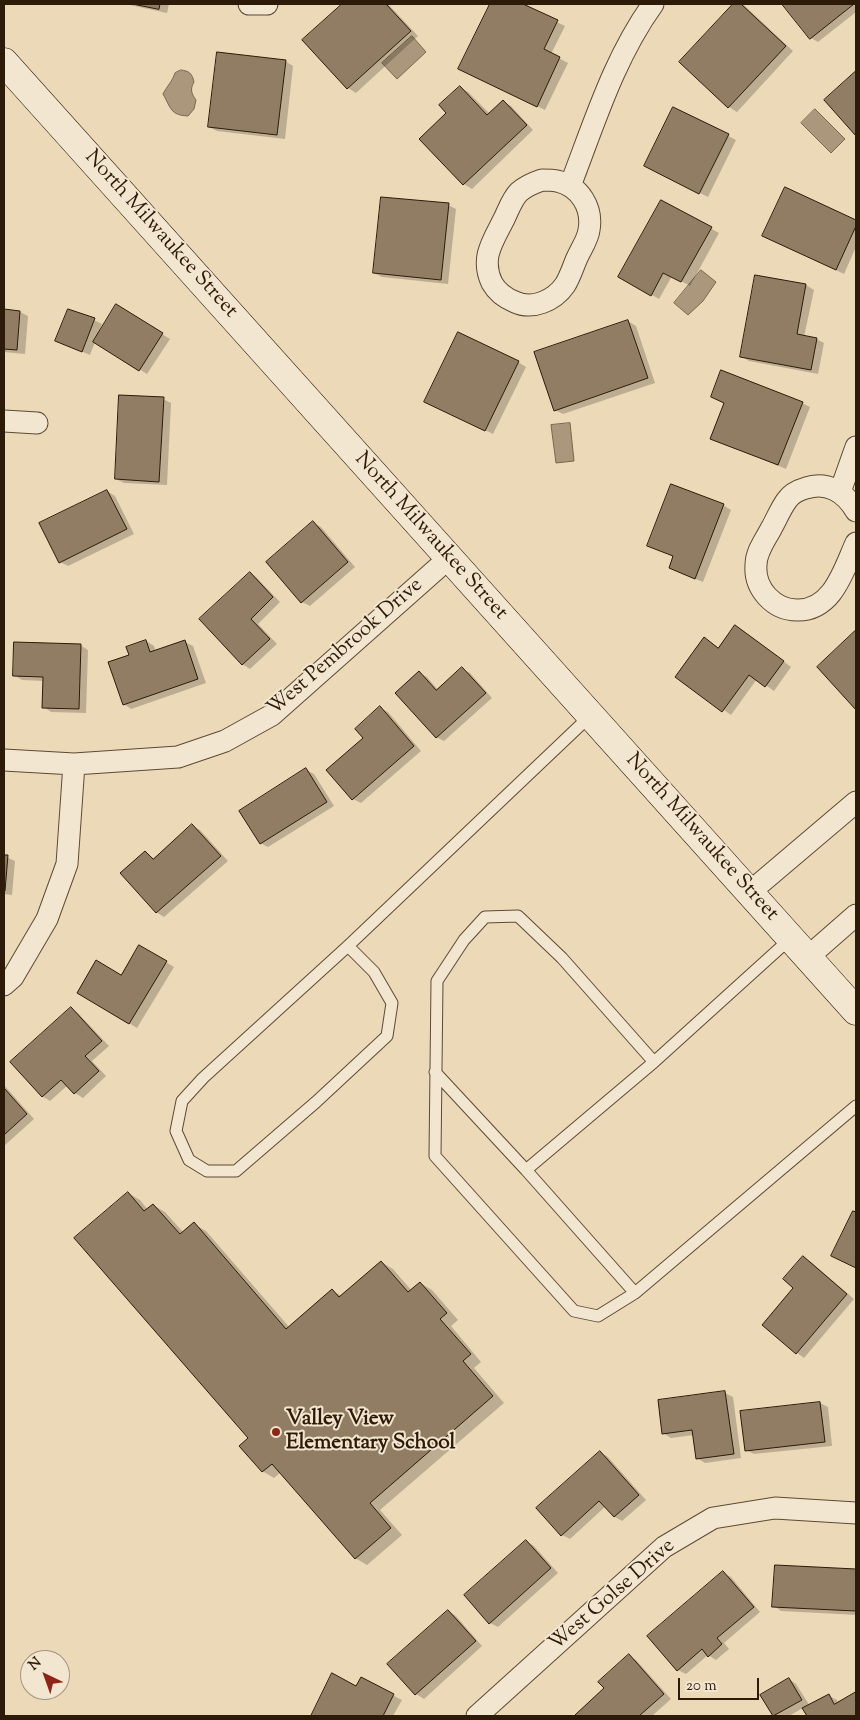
<!DOCTYPE html>
<html>
<head>
<meta charset="utf-8">
<style>
	body { margin:0 }
	#map { position:relative; width:860px; height:1720px; overflow:hidden; background:#ecd9b7; font-family:"Sorts Mill Goudy",serif }
	canvas { display:block }
	.frame { position:absolute; inset:0; border:5px solid #2d1a09; pointer-events:none }
	.north { position:absolute; left:20px; top:1650px; width:50px; height:50px; box-sizing:border-box; background:#f3e6d0; border:1px solid #a49480; border-radius:50%; rotate:318deg; font-size:14px; font-weight:700; line-height:20px; text-align:center; color:#2d1a09 }
	.north::after { content:''; display:block; margin:auto; width:18px; height:22px; background:#8f2418; clip-path:polygon(50% 0,100% 100%,50% 72%,0 100%) }
	.scale { position:absolute; left:678px; top:1678px; width:81px; height:22px; box-sizing:border-box; border:2px solid #2d1a09; border-top:0; padding-left:6px; font-size:15px; line-height:18px; white-space:nowrap; color:#2d1a09; -webkit-text-stroke:4px #f3e6d0; paint-order:stroke }
</style>
</head>
<body>
<div id="map">
<canvas width="860" height="1720"></canvas>
<div class="frame"></div>
<div class="north">N</div>
<div class="scale">20 m</div>
</div>
<script>
const g = document.querySelector('canvas').getContext('2d');
g.lineJoin = 'round';
function fill(path, color) { g.fillStyle = color; g.fill(path, 'evenodd'); }
function stroke(path, color, width, dash) { g.strokeStyle = color; g.lineWidth = width; g.lineCap = dash ? 'butt' : 'round'; g.setLineDash(dash || []); g.stroke(path); }
function drawText(font, color, halo, rows, align = 'center') {
  g.font = font + ' "Sorts Mill Goudy",serif'; g.lineWidth = 4; g.setLineDash([]); g.textBaseline = 'middle'; g.strokeStyle = halo; g.fillStyle = color; for (const [text, x, y, turn = 0] of rows) {
    g.save(); g.translate(x, y); g.rotate((+turn || 0) * Math.PI / 180); g.textAlign = isNaN(turn) ? turn : align; if (halo) g.strokeText(text, 0, 0); g.fillText(text, 0, 0); g.restore();
  }
}
const water = new Path2D(`
	M 412,36 L 426,52 L 397,79 L 382,63 Z
	M 181,70 C 189,71 192,73 194,82 C 190,89 191,93 196,100 L 194,109 L 188,116 C 170,115 171,108 163,94 C 167,86 172,82 175,73 Z
	M 815,109 L 845,139 L 831,153 L 801,123 Z
	M 701,270 L 716,282 L 703,301 L 688,315 L 674,303 Z
	M 570,423 L 574,461 L 556,463 L 551,425 Z`);
const shadow = new Path2D(`
	M 125,4 L 169,4 L 167,13 Z
	M 344,4 L 388,4 L 418,36 L 356,93 L 348,88 L 304,40 Z
	M 491,4 L 520,4 L 565,26 L 551,54 L 568,63 L 545,110 L 460,69 Z
	M 734,4 L 742,4 L 745,6 L 793,51 L 737,112 L 729,107 L 680,61 Z
	M 784,4 L 856,4 L 856,12 L 818,42 L 811,38 Z
	M 285,61 L 293,66 L 285,139 L 217,131 L 209,127 Z
	M 856,73 L 856,134 L 826,100 Z
	M 460,87 L 468,92 L 490,114 L 503,102 L 511,106 L 533,130 L 472,189 L 464,184 L 421,139 L 448,113 Z
	M 674,108 L 736,140 L 708,197 L 653,170 Z
	M 785,189 L 856,221 L 856,247 L 844,274 L 764,236 Z
	M 661,201 L 719,233 L 690,286 L 672,276 L 659,299 L 620,277 Z
	M 448,205 L 456,209 L 448,284 L 382,277 L 374,273 Z
	M 756,276 L 806,285 L 814,290 L 804,337 L 816,339 L 824,343 L 818,374 L 749,361 L 741,356 Z
	M 124,310 L 170,339 L 147,374 L 95,342 L 90,355 L 57,341 L 94,320 L 102,324 L 99,331 L 100,332 Z
	M 4,311 L 20,312 L 28,316 L 25,354 L 4,352 Z
	M 628,321 L 636,326 L 655,383 L 563,414 L 555,410 Z
	M 518,362 L 526,367 L 493,434 L 434,405 Z
	M 712,397 L 802,403 L 810,407 L 786,469 L 711,438 L 725,403 Z
	M 163,399 L 171,403 L 167,485 L 124,483 L 116,479 Z
	M 107,491 L 115,496 L 134,534 L 68,566 L 60,562 Z
	M 723,505 L 731,510 L 703,582 L 670,568 L 674,557 L 648,545 Z
	M 313,523 L 321,527 L 355,567 L 310,606 L 302,602 Z
	M 250,573 L 257,578 L 280,602 L 258,624 L 277,644 L 250,669 L 242,664 Z
	M 743,631 L 791,667 L 774,691 L 757,679 L 731,715 L 677,677 L 712,643 L 719,649 Z
	M 856,632 L 856,708 L 818,667 Z
	M 146,641 L 154,646 L 156,652 L 185,642 L 193,646 L 206,683 L 131,709 L 124,704 L 130,655 Z
	M 80,645 L 88,650 L 86,713 L 51,712 L 44,707 L 44,681 L 22,680 L 14,675 Z
	M 462,669 L 470,673 L 492,698 L 444,741 L 436,737 L 419,673 L 427,677 L 438,690 Z
	M 380,708 L 388,712 L 421,751 L 361,803 L 353,799 L 364,738 Z
	M 306,770 L 314,774 L 334,806 L 268,847 L 260,843 Z
	M 192,826 L 200,830 L 228,861 L 164,917 L 156,912 L 145,853 L 155,859 Z
	M 4,856 L 15,861 L 12,895 L 4,894 Z
	M 139,946 L 174,967 L 137,1028 L 78,992 L 121,976 Z
	M 71,1008 L 78,1013 L 109,1046 L 92,1061 L 106,1076 L 83,1098 L 75,1093 L 68,1085 L 50,1101 L 42,1096 Z
	M 4,1085 L 34,1119 L 4,1146 Z
	M 128,1193 L 140,1200 L 148,1210 L 153,1205 L 165,1212 L 184,1233 L 194,1224 L 206,1231 L 290,1328 L 332,1291 L 342,1296 L 381,1262 L 393,1269 L 412,1291 L 420,1283 L 432,1290 L 458,1320 L 451,1326 L 481,1362 L 474,1368 L 504,1403 L 380,1510 L 402,1535 L 367,1565 L 355,1558 L 281,1472 L 274,1478 L 262,1471 L 250,1438 Z
	M 854,1212 L 856,1214 L 856,1268 L 840,1260 Z
	M 803,1258 L 811,1262 L 854,1299 L 804,1358 L 797,1353 Z
	M 725,1393 L 733,1397 L 741,1458 L 705,1463 L 697,1458 L 694,1435 L 671,1438 L 663,1433 Z
	M 820,1403 L 828,1407 L 832,1446 L 754,1454 L 746,1450 L 741,1412 Z
	M 600,1452 L 608,1457 L 646,1500 L 622,1521 L 615,1517 L 606,1506 L 570,1539 L 562,1535 Z
	M 526,1541 L 534,1546 L 558,1573 L 498,1627 L 490,1623 Z
	M 776,1566 L 856,1571 L 856,1615 L 781,1611 L 774,1606 Z
	M 723,1573 L 731,1577 L 760,1612 L 724,1643 L 729,1649 L 716,1660 L 708,1655 L 686,1674 L 678,1670 Z
	M 448,1611 L 456,1616 L 482,1646 L 424,1699 L 416,1694 L 389,1664 Z
	M 629,1656 L 636,1660 L 671,1699 L 652,1716 L 578,1716 L 577,1715 L 606,1688 Z
	M 333,1675 L 357,1688 L 361,1679 L 402,1700 L 393,1716 L 312,1716 Z
	M 789,1679 L 796,1684 L 810,1706 L 829,1696 L 837,1700 L 838,1703 L 856,1693 L 856,1716 L 808,1716 L 803,1708 L 789,1716 L 774,1716 L 762,1696 Z`);
const building = new Path2D(`
	M 133,4 L 160,4 L 159,9 Z
	M 342,4 L 386,4 L 411,31 L 347,89 L 302,40 Z
	M 490,4 L 523,4 L 558,20 L 544,49 L 560,57 L 537,107 L 458,69 Z
	M 733,4 L 741,4 L 786,46 L 728,108 L 679,62 Z
	M 782,4 L 854,4 L 810,39 Z
	M 217,52 L 286,60 L 277,135 L 208,127 Z
	M 856,71 L 856,136 L 824,100 Z
	M 460,86 L 487,115 L 503,100 L 527,125 L 463,185 L 419,139 L 446,113 L 439,105 Z
	M 673,107 L 729,134 L 699,194 L 644,166 Z
	M 785,187 L 856,220 L 856,226 L 836,270 L 762,236 Z
	M 381,197 L 449,203 L 441,280 L 373,273 Z
	M 661,200 L 712,227 L 681,282 L 663,273 L 651,296 L 618,277 Z
	M 755,275 L 806,284 L 797,334 L 817,338 L 811,370 L 740,357 Z
	M 116,304 L 163,333 L 139,371 L 93,342 Z
	M 4,309 L 20,311 L 17,350 L 4,349 Z
	M 68,309 L 95,318 L 82,352 L 55,341 Z
	M 628,320 L 648,378 L 554,411 L 534,352 Z
	M 458,332 L 519,361 L 485,431 L 424,402 Z
	M 721,370 L 803,402 L 778,465 L 710,439 L 724,403 L 711,397 Z
	M 119,395 L 164,397 L 159,482 L 115,479 Z
	M 671,484 L 724,504 L 695,579 L 669,568 L 673,556 L 647,546 Z
	M 107,490 L 127,529 L 59,563 L 39,523 Z
	M 313,521 L 348,562 L 301,603 L 266,562 Z
	M 250,572 L 273,597 L 251,619 L 270,639 L 242,665 L 199,619 Z
	M 735,625 L 784,661 L 765,687 L 749,675 L 722,712 L 675,677 L 704,637 L 718,648 Z
	M 856,630 L 856,710 L 817,667 Z
	M 146,640 L 150,652 L 185,640 L 198,679 L 123,705 L 108,662 L 129,655 L 126,647 Z
	M 14,642 L 81,644 L 79,709 L 42,708 L 43,677 L 13,676 Z
	M 462,667 L 486,693 L 436,738 L 395,693 L 419,671 L 436,690 Z
	M 380,706 L 414,746 L 352,800 L 326,770 L 363,738 L 355,729 Z
	M 306,768 L 327,802 L 260,844 L 239,811 Z
	M 192,824 L 221,856 L 156,913 L 120,873 L 145,851 L 153,859 Z
	M 4,855 L 8,855 L 5,891 L 4,891 Z
	M 139,945 L 167,961 L 129,1024 L 77,993 L 96,960 L 121,975 Z
	M 71,1007 L 102,1041 L 85,1056 L 99,1071 L 74,1094 L 61,1080 L 42,1097 L 10,1062 Z
	M 4,1088 L 27,1114 L 4,1135 Z
	M 128,1192 L 144,1211 L 153,1204 L 180,1234 L 194,1222 L 286,1329 L 332,1289 L 339,1297 L 381,1261 L 408,1292 L 420,1282 L 447,1313 L 440,1319 L 471,1354 L 463,1361 L 493,1396 L 370,1503 L 391,1528 L 355,1559 L 272,1464 L 262,1472 L 239,1446 L 248,1438 L 74,1238 Z
	M 853,1211 L 856,1212 L 856,1268 L 831,1256 Z
	M 803,1256 L 847,1294 L 796,1354 L 762,1325 L 793,1288 L 783,1279 Z
	M 725,1391 L 734,1454 L 696,1459 L 692,1430 L 662,1434 L 658,1400 Z
	M 820,1402 L 825,1442 L 745,1451 L 740,1411 Z
	M 600,1451 L 639,1495 L 614,1517 L 599,1501 L 561,1536 L 536,1508 Z
	M 526,1540 L 551,1568 L 489,1624 L 464,1595 Z
	M 775,1565 L 856,1569 L 856,1611 L 772,1607 Z
	M 723,1571 L 754,1607 L 717,1638 L 722,1644 L 708,1657 L 702,1649 L 677,1671 L 647,1636 Z
	M 448,1610 L 476,1641 L 415,1695 L 387,1664 Z
	M 629,1654 L 664,1694 L 639,1716 L 576,1716 L 575,1715 L 604,1688 L 598,1682 Z
	M 332,1673 L 356,1686 L 361,1677 L 394,1694 L 383,1716 L 311,1716 Z
	M 789,1678 L 802,1700 L 773,1716 L 760,1695 Z
	M 856,1692 L 856,1716 L 807,1716 L 802,1708 L 829,1694 L 834,1704 Z`);
const lane = new Path2D(`
	M 348,946 L 374,972 L 392,1003 L 387,1036 L 316,1102 L 236,1171 L 207,1171 L 189,1160 L 176,1131 L 182,1101 L 203,1078 L 348,946 L 590,716
	M 435,1072 L 526,1170 L 654,1062 L 791,938
	M 526,1170 L 635,1293 L 856,1106
	M 635,1293 L 598,1316 L 574,1311 L 435,1156 L 437,981 L 464,940 L 485,917 L 518,916 L 562,958 L 654,1062`);
const street = new Path2D(`
	M 249,4 L 267,4
	M 542,180 C 547,180 553,180 557,181 C 580,186 593,208 589,230 C 588,239 581,249 577,258 C 573,267 570,277 565,285 C 554,301 532,310 515,302 C 505,298 497,292 492,283 C 480,258 493,241 504,219 C 508,211 512,199 519,192 C 526,186 533,183 542,180 Z
	M 570,186 C 594,124 614,58 653,4
	M 4,421 L 37,423
	M 840,492 L 856,447
	M 856,511 C 845,492 827,481 806,488 C 799,490 791,494 787,500 C 781,508 777,518 772,527 C 766,539 756,551 756,565 C 754,589 774,610 797,610 C 833,611 844,569 856,543
	M 4,760 L 74,764 L 178,757 L 225,741 L 272,715 L 449,558
	M 750,892 L 856,802
	M 808,957 L 856,915
	M 4,985 L 13,977 L 47,919 L 67,864 L 74,764
	M 477,1716 L 664,1547 L 713,1518 L 775,1508 L 856,1513`);
const secondary = new Path2D(`
	M 4,62 L 856,1011`);
const markers = [
	[276,1432,5,"#8f2418"]
];
const streetNames = [
	["North Milwaukee Street",160,235,48],
	["North Milwaukee Street",430,537,48],
	["West Pembrook Drive",346,648,-41],
	["North Milwaukee Street",701,838,48],
	["West Golse Drive",613,1596,-41]
];
const poiNames = [
	["Valley View",286,1420],
	["Elementary School",286,1444]
];
fill(water, '#ab987c');
stroke(water, '#79664e', 1);
fill(shadow, '#0003');
fill(building, '#907d63');
stroke(building, '#2d1a09', 1);
stroke(lane, '#5d4a34', 13);
stroke(street, '#5d4a34', 23);
stroke(secondary, '#2d1a09', 29);
stroke(lane, '#f3e6d0', 11);
stroke(street, '#f3e6d0', 21);
stroke(secondary, '#f3e6d0', 28);
for (const [x, y, r, color] of markers) { const dot = new Path2D(); dot.arc(x, y, r, 0, 2 * Math.PI); g.fillStyle = color; g.fill(dot); stroke(dot, '#f3e6d0', 2); }
drawText('21px', '#2d1a09', '#f3e6d0', streetNames);
drawText('bold 21px', '#2d1a09', '#f3e6d0', poiNames, 'left');
</script>
</body>
</html>
